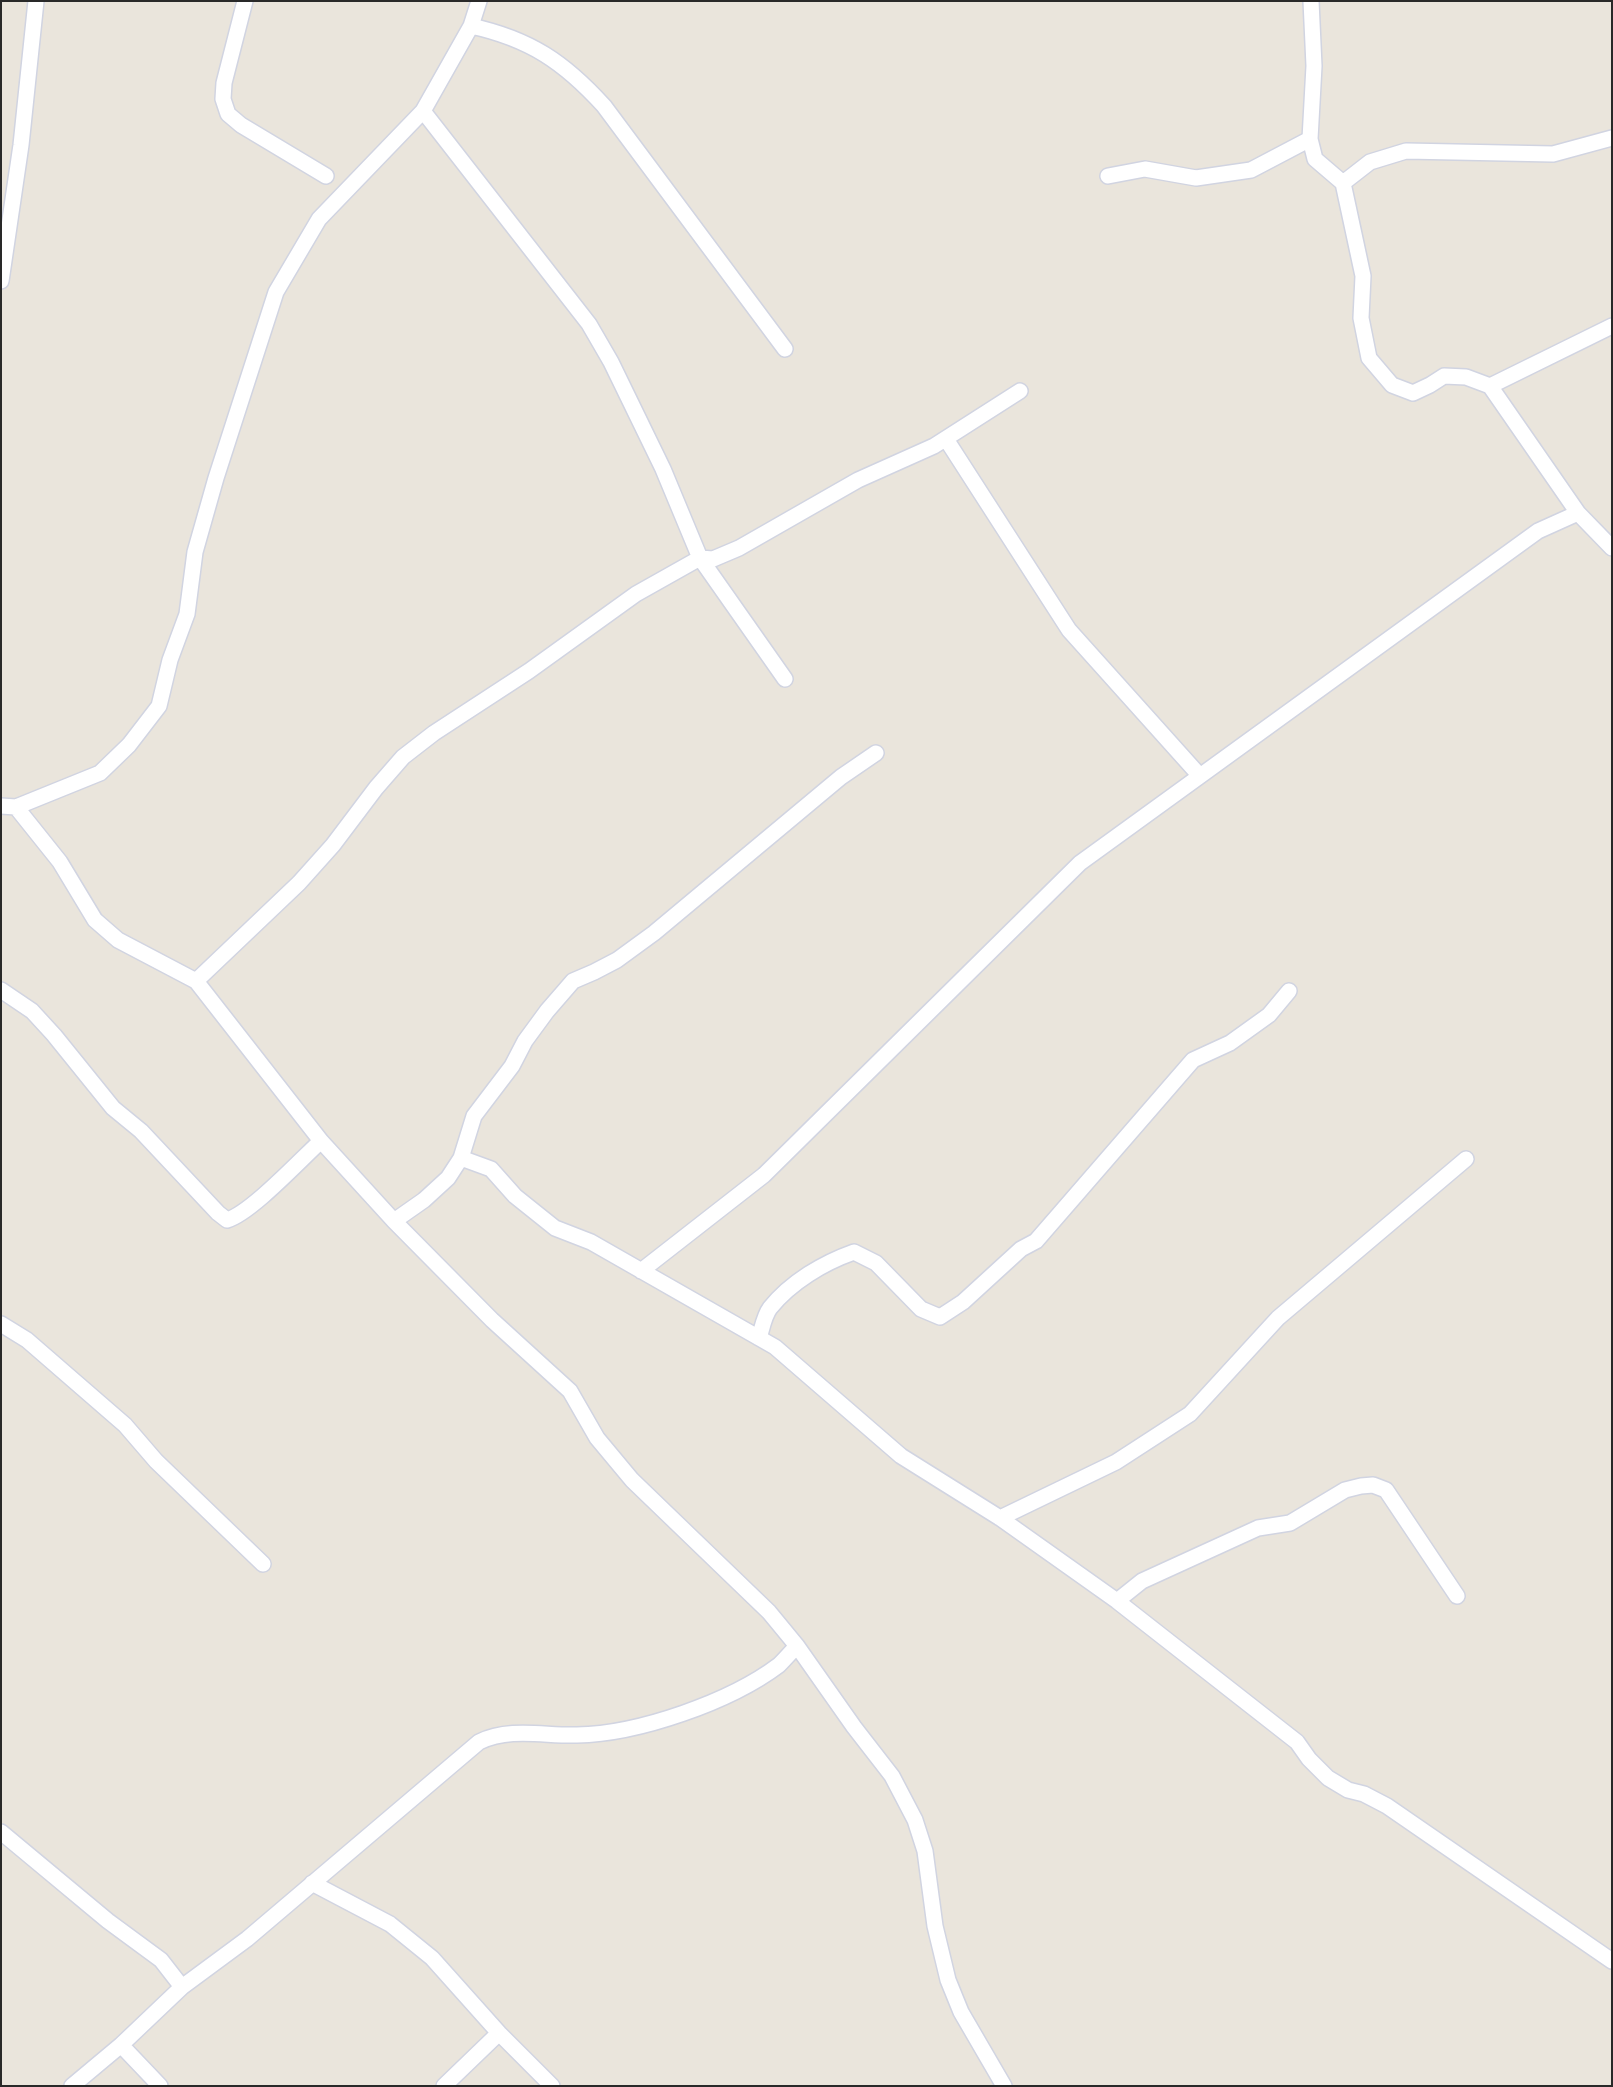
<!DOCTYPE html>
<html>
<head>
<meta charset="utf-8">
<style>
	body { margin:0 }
	#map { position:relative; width:1613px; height:2087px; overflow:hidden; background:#eae5dc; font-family:Mulish,sans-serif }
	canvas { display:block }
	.frame { position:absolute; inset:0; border:2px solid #292929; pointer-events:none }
</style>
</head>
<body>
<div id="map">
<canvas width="1613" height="2087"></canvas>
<div class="frame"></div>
</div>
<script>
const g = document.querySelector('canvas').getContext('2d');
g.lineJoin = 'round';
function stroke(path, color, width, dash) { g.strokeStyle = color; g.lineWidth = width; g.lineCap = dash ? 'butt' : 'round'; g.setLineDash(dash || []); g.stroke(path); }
const minor = new Path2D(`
	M 245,1 L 224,83 L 223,99 L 228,114 L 241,125 L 326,176
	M 1311,1 L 1314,66 L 1310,139 L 1315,159 L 1343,183 L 1363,276 L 1361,318 L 1369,358 L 1392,385 L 1413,393 L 1430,385 L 1444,376 L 1466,377 L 1490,386 L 1578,513 L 1612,548
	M 471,26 C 530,39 564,62 604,106 L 785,349
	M 423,111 L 589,324 L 611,362 L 663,469 L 700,558 L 785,679
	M 1108,176 L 1145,169 L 1196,178 L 1251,170 L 1310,139
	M 1343,183 L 1370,162 L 1406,151 L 1553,154 L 1612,138
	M 1,281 L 21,145 L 36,1
	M 1490,386 L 1612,326
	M 946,439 L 1069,630 L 1200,776
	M 1,806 L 16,807 L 100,773 L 129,745 L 159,706 L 170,660 L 187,614 L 195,552 L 216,478 L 276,292 L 319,219 L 423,111 L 471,26 L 479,1
	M 16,807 L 60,862 L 95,920 L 118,940 L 196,981 L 321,1141 L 394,1221 L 492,1320 L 570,1391 L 597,1438 L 632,1480 L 769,1612 L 797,1646 L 854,1727 L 892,1776 L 915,1820 L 925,1851 L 935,1926 L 948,1980 L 961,2012 L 1004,2086
	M 196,981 L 299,883 L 333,845 L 376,788 L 403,757 L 434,733 L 529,671 L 636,594 L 700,558 L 713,559 L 739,548 L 858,480 L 934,446 L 1020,391
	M 1,990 L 32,1011 L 54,1035 L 113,1108 L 141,1131 L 218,1213 L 227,1220 C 251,1213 300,1160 321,1141
	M 461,1158 L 491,1169 L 515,1196 L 555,1228 L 591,1242 L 775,1347 L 901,1456 L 1000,1518 L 1117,1601 L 1297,1742 L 1309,1759 L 1328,1778 L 1348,1790 L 1364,1794 L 1387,1806 L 1612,1961
	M 394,1221 L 424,1200 L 448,1178 L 461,1158 L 474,1116 L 512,1066 L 525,1041 L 547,1011 L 573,981 L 594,972 L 617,960 L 654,933 L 841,777 L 876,753
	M 641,1271 L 764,1175 L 1080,863 L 1538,531 L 1578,513
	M 1,1324 L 27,1340 L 125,1425 L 156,1461 L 263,1564
	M 759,1338 C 762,1329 764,1316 770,1308 C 791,1282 823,1263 854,1252 L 876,1263 L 921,1309 L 940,1317 L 963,1302 L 1021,1249 L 1036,1241 L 1193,1060 L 1230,1043 L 1269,1015 L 1289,991
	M 1000,1518 L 1116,1462 L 1190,1414 L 1278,1318 L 1466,1159
	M 1117,1601 L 1142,1581 L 1258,1528 L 1290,1523 L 1345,1490 L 1361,1486 L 1373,1485 L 1386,1490 L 1457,1596
	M 1,1832 L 108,1921 L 161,1960 L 182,1987
	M 312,1883 L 390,1924 L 432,1958 L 499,2033 L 552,2086
	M 121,2045 L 160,2086
	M 72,2086 L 121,2045 L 182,1987 L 247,1939 L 479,1742 C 510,1727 544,1736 577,1735 C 638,1734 730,1702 779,1665 C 785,1659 791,1652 797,1646
	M 444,2086 L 499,2033`);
stroke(minor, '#d1d4e1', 18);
stroke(minor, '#fff', 15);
</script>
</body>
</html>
